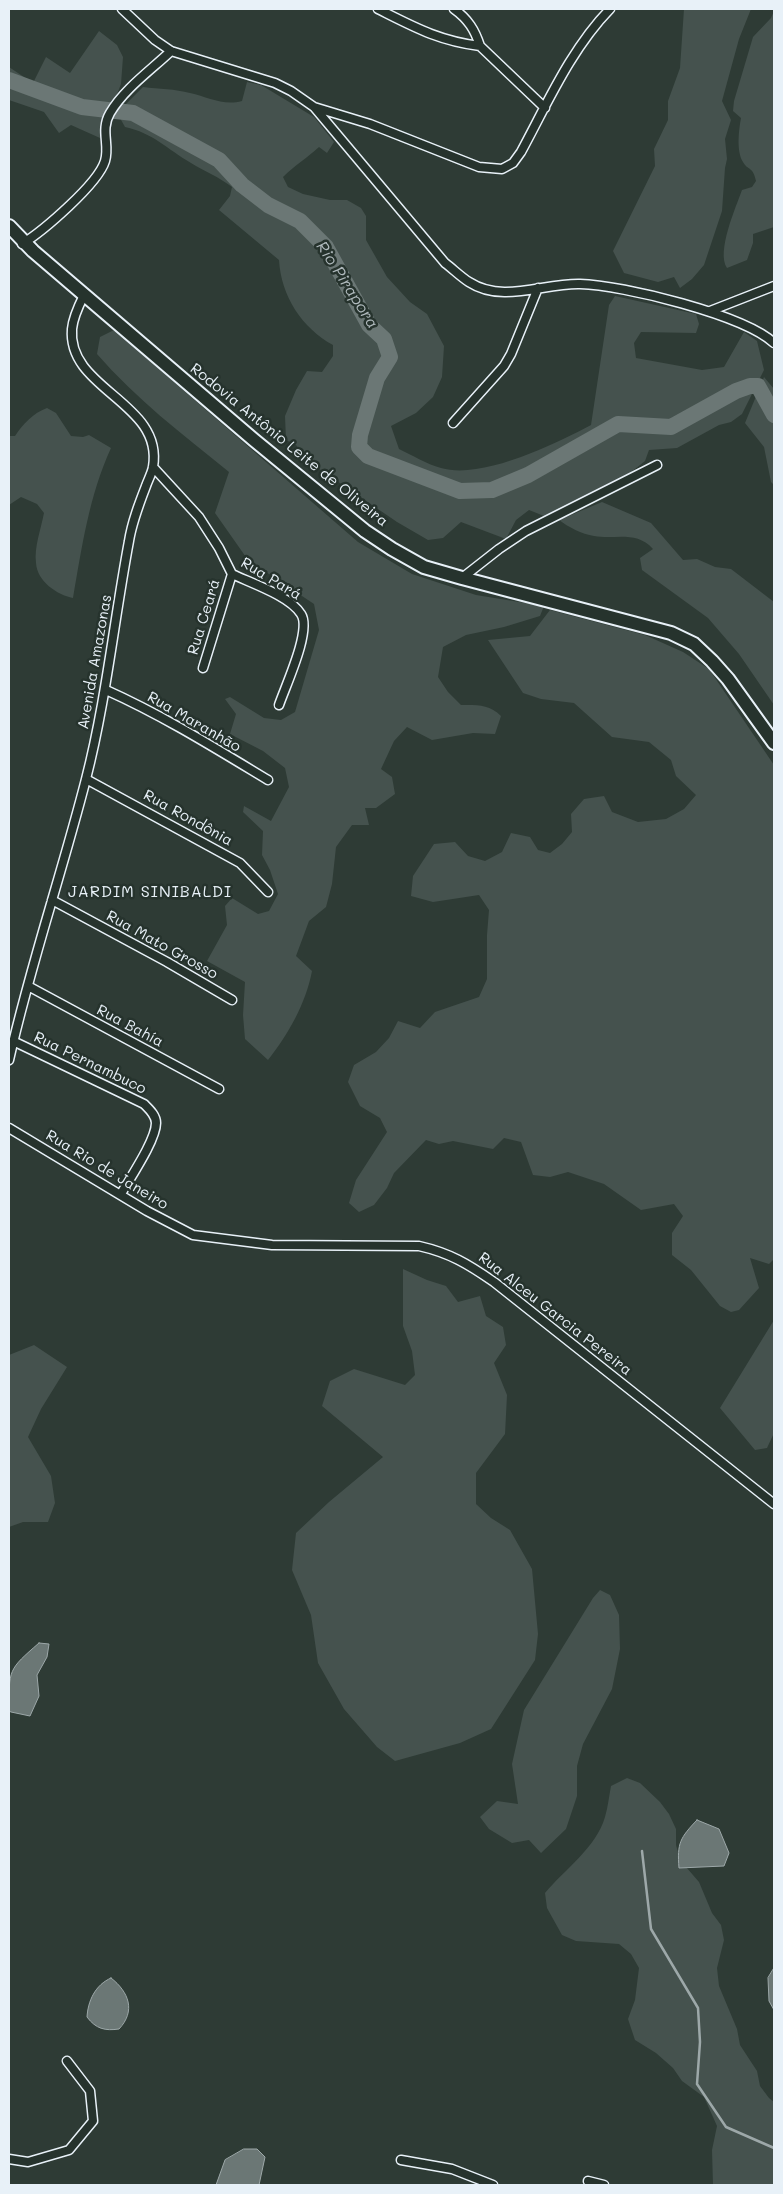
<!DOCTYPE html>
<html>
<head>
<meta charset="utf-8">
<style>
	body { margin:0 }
	#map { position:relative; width:783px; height:2194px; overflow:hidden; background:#2e3b35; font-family:Mali,sans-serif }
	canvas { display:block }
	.frame { position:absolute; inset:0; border:10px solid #e8f1f8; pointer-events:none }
</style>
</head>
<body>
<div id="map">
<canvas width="783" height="2194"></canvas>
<div class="frame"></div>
</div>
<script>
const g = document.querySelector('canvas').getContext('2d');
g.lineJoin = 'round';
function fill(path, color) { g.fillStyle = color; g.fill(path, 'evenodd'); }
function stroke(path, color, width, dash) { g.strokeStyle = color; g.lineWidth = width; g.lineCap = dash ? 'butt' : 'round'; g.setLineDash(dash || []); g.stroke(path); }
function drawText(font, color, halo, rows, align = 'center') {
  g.font = font + ' Mali,sans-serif'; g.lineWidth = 5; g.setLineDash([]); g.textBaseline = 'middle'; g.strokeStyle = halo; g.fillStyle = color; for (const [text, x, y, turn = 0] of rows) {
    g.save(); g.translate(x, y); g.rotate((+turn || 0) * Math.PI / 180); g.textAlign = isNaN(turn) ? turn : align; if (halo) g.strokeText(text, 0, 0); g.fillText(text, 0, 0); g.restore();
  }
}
const green = new Path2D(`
	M 684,9 L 751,9 L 739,39 L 722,101 L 731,120 L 725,139 L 727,159 L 725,168 L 722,211 L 704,265 L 692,279 L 680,288 L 674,277 L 658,282 L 624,273 L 613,251 L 655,166 L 654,149 L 668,120 L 668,101 L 680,68 Z
	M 774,11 L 774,227 L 753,234 L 753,243 L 747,260 L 727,268 C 716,252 736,207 742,190 L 752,187 L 756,181 C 753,166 748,171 743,162 C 736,151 739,129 741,118 L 733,111 L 734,101 L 753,37 L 771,18 Z
	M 99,31 L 117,45 L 123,57 L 121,84 L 116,97 L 103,116 L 100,138 L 71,125 L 59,133 L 44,112 L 9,100 L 9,67 L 33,83 L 46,57 L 70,73 Z
	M 247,82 L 261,85 L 314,117 L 334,142 L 327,153 L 319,147 C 307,158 294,166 283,177 L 288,187 L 303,194 L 330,200 L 347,200 L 361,208 L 366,216 L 366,240 L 387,277 L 410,302 L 427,314 L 444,346 L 442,377 L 433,397 L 416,413 L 391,426 L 399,449 C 412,455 426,464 441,468 C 482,480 555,444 591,425 L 609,305 L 615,296 L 696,314 L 699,324 L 696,333 L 641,332 L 634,343 L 636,358 L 702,370 L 724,367 L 744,332 L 757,341 L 764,370 L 742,414 L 731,422 L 719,425 L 677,448 L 649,450 L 645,461 L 625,477 L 592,492 L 549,518 L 529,510 L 516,520 L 506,539 L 461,522 L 443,538 L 428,540 L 397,522 L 309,462 L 296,445 L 286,440 L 285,416 L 296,390 L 307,371 L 322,372 L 333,356 L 333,345 C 302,328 281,296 279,260 L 219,210 L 230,196 L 232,187 C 219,177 204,171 191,163 C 167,149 153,133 125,127 L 120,118 L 121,109 L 143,87 C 159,89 175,89 190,93 C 208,97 223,106 242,101 Z
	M 114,330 L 358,542 L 412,574 L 476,595 L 544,606 L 540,616 L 504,627 L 466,635 L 443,647 L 438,677 L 448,692 L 461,705 C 477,705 489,704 501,716 L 495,734 L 473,733 L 432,740 L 407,727 L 394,741 L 381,769 L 392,777 L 395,794 L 376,808 L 365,808 L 369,825 L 352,825 L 336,847 L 332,884 L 326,907 L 309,921 L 296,956 L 312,971 C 306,1003 288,1035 268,1060 L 245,1039 L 243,1015 L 245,982 L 207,961 L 227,925 L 225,906 L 232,898 L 258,914 L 269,911 L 278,894 L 270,870 L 262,855 L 263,831 L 243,812 L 244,806 L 271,821 L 289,787 L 285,768 L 263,751 L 230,734 L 236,714 L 225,699 L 230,697 L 264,718 L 281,720 L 295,712 L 319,630 L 314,604 L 248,560 L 215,513 L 229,472 C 182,434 136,399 97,354 L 100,337 Z
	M 764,377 L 774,389 L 774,485 L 771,482 L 764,447 L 745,423 Z
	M 47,408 L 56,413 L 71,436 L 83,437 L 89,435 L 111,448 C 89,496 82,547 73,598 C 57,595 37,581 36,563 C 34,547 41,529 44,513 L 37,504 L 21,497 L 9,505 L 9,436 L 15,436 C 23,424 33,413 47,408 Z
	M 602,502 L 651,523 L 683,560 L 697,559 L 715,567 L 731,569 L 774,602 L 774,705 L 739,654 L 708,618 L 642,570 L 640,558 L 653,549 C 636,530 615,540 594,536 C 582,534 568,527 559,520 Z
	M 550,610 L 645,635 L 683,652 L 709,669 L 774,765 L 774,1259 L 769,1264 L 750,1258 L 759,1288 L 739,1310 L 731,1312 L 720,1306 L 691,1270 L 672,1255 L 672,1233 L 683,1216 L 674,1204 L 641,1210 L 604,1184 L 568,1172 L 550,1177 L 533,1175 L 521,1142 L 504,1138 L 493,1149 L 453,1141 L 439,1144 L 426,1140 L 394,1173 L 387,1188 L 374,1205 L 359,1212 L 349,1203 L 356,1180 L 387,1132 L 380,1118 L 360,1106 L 348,1082 L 354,1065 L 376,1052 L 389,1038 L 398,1021 L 420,1028 L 435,1012 L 479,997 L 487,979 L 487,935 L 489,910 L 479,895 L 433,902 L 411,896 L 413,876 L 434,844 L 455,842 L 468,856 L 485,861 L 502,852 L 511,833 L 530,837 L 538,850 L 550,853 L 562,844 L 572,832 L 571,814 L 584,799 L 604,796 L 612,812 L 638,822 L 666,819 L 684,809 L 696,795 L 676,776 L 671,760 L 649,742 L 612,737 L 574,703 L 541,699 L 523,693 L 488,640 L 530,636 Z
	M 403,1269 L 427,1280 L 446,1286 L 458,1302 L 480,1296 L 486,1316 L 503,1327 L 506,1345 L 494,1363 L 507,1395 L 505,1434 L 476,1473 L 476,1504 L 491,1518 L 510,1530 L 532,1569 L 538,1634 L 535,1660 L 491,1729 L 460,1743 L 395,1761 L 377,1747 L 344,1709 L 318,1663 L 311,1615 L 292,1570 L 296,1533 L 329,1502 L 383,1457 L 322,1406 L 330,1381 L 354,1369 L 405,1385 L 415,1375 L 412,1351 L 403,1326 Z
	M 774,1320 L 774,1433 L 767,1448 L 755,1450 L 720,1408 Z
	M 34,1345 L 67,1367 L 41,1409 L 28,1437 L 51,1476 L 55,1503 L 48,1522 L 23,1522 L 9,1527 L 9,1355 Z
	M 600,1590 L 610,1595 L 619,1615 L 620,1649 L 612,1689 L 583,1744 L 577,1766 L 577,1796 L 566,1829 L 541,1853 L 529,1840 L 512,1843 L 489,1829 L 480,1817 L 497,1801 L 518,1804 L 512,1764 L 524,1710 L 593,1598 Z
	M 627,1778 L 640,1783 L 660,1802 L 669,1814 L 676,1829 L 676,1845 L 680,1860 L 699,1882 L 712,1913 L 721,1925 L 724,1940 L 717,1968 L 719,1986 L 737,2029 L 740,2045 L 757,2071 L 760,2086 L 769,2098 L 774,2102 L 774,2185 L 713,2185 L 712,2150 L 717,2126 L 704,2097 L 682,2081 L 673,2068 L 656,2053 L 635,2040 L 628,2019 L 635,2000 L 639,1968 L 631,1954 L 619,1944 L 576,1941 L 562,1935 L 547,1908 L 545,1893 C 564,1870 596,1848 605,1817 C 608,1807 609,1796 611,1786 Z`);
const water = new Path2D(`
	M 39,1643 L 49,1644 L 47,1657 L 37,1675 L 39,1696 L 30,1716 L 11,1712 L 9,1711 C 9,1669 8,1670 39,1643 Z
	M 697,1820 L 719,1829 L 729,1853 L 724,1866 L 679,1868 C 677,1843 680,1838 697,1820 Z
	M 774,1968 L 774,2010 L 769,2001 L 768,1978 Z
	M 111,1978 C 129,1992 136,2011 119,2029 C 105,2031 96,2029 87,2017 C 88,2001 95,1985 111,1978 Z
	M 244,2149 L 257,2149 L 265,2157 L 259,2185 L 216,2185 L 225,2160 Z`);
const stream = new Path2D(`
	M 642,1851 L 651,1929 L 698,2008 L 700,2042 L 697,2084 L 726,2127 L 774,2148`);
const river = new Path2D(`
	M 9,80 L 82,107 L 133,113 L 219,160 L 242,185 L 268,205 L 300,221 L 326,247 L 369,325 L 384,339 L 390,357 L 377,378 L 360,435 L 359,447 L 368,456 L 460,491 L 492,490 L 528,475 L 618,424 L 671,427 L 736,391 L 750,386 L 758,386 L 774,415`);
const street = new Path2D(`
	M 122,9 L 155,40 L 171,51 L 275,83 L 291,91 L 314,107 L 445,263 C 453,269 461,277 469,282 C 503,304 543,283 580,284 C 623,285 744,315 774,343
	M 378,9 C 414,27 439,41 480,46
	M 454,9 C 468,19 475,30 480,46
	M 480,46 L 545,108
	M 314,107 L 370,124 L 479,167 L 502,169 L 513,163 L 521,152 C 547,104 571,49 610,9
	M 22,244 C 43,231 98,184 105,161 C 110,145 100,130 110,113 C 124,89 151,70 171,51
	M 710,311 L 774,286
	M 453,423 L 504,366 L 511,354 L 538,288
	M 153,467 L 199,517 L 219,548 L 232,574 C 251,583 290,596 301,614 C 312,630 285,687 279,705
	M 462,578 L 499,549 L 526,531 L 657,465
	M 203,668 L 232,574
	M 106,690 C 162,715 215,748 268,780
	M 86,779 L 240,863 L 268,892
	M 52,900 L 167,962 L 232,1000
	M 28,986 L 219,1089
	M 13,1041 L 144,1104 C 149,1109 156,1115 156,1123 C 156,1140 130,1178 121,1194
	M 9,1060 C 30,966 62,873 86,779 C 106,701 114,621 129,541 C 132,522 139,504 146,486 C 148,480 152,473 153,467 C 164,402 67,390 72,329 C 73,317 79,305 84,295
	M 9,1128 L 147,1211 L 193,1235 L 272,1245 L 419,1246 C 450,1253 468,1264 494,1282 L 774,1504
	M 9,2159 L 28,2162 L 69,2150 L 93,2121 L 90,2091 L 67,2061
	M 401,2160 L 452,2169 L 493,2185
	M 588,2181 L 604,2185`);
const primary = new Path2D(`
	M 9,226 L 33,251 L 254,440 L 365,531 L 392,549 L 424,567 L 462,578 L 671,633 L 694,644 L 712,661 L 728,679 L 774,743`);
const streetNames = [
	["Rodovia Antônio Leite de Oliveira",289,445,39],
	["Rua Pará",271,579,31],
	["Rua Ceará",204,617,-73],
	["Avenida Amazonas",95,662,-80],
	["Rua Maranhão",194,722,30],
	["Rua Rondônia",188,818,29],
	["Rua Mato Grosso",162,945,29],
	["Rua Bahía",130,1026,28],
	["Rua Pernambuco",90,1063,26],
	["Rua Rio de Janeiro",107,1170,31],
	["Rua Alceu Garcia Pereira",555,1314,38]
];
const waterNames = [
	["Rio Pirapora",347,285,57]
];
const neighbourhoodNames = [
	["JARDIM SINIBALDI",150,892]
];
fill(green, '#45524e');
fill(water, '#6b7775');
stroke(water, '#9da8a9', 1);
stroke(stream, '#9da8a9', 2.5);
stroke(river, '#6b7775', 16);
stroke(street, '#e8f1f8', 11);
stroke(primary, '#e8f1f8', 16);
stroke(street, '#26332d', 8);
stroke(primary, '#26332d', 12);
drawText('15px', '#e8f1f8', '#26332d', streetNames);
drawText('italic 16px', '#b0babd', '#26332d', waterNames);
g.letterSpacing = '1px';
drawText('16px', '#e8f1f8', '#26332d', neighbourhoodNames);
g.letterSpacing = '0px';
</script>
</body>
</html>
